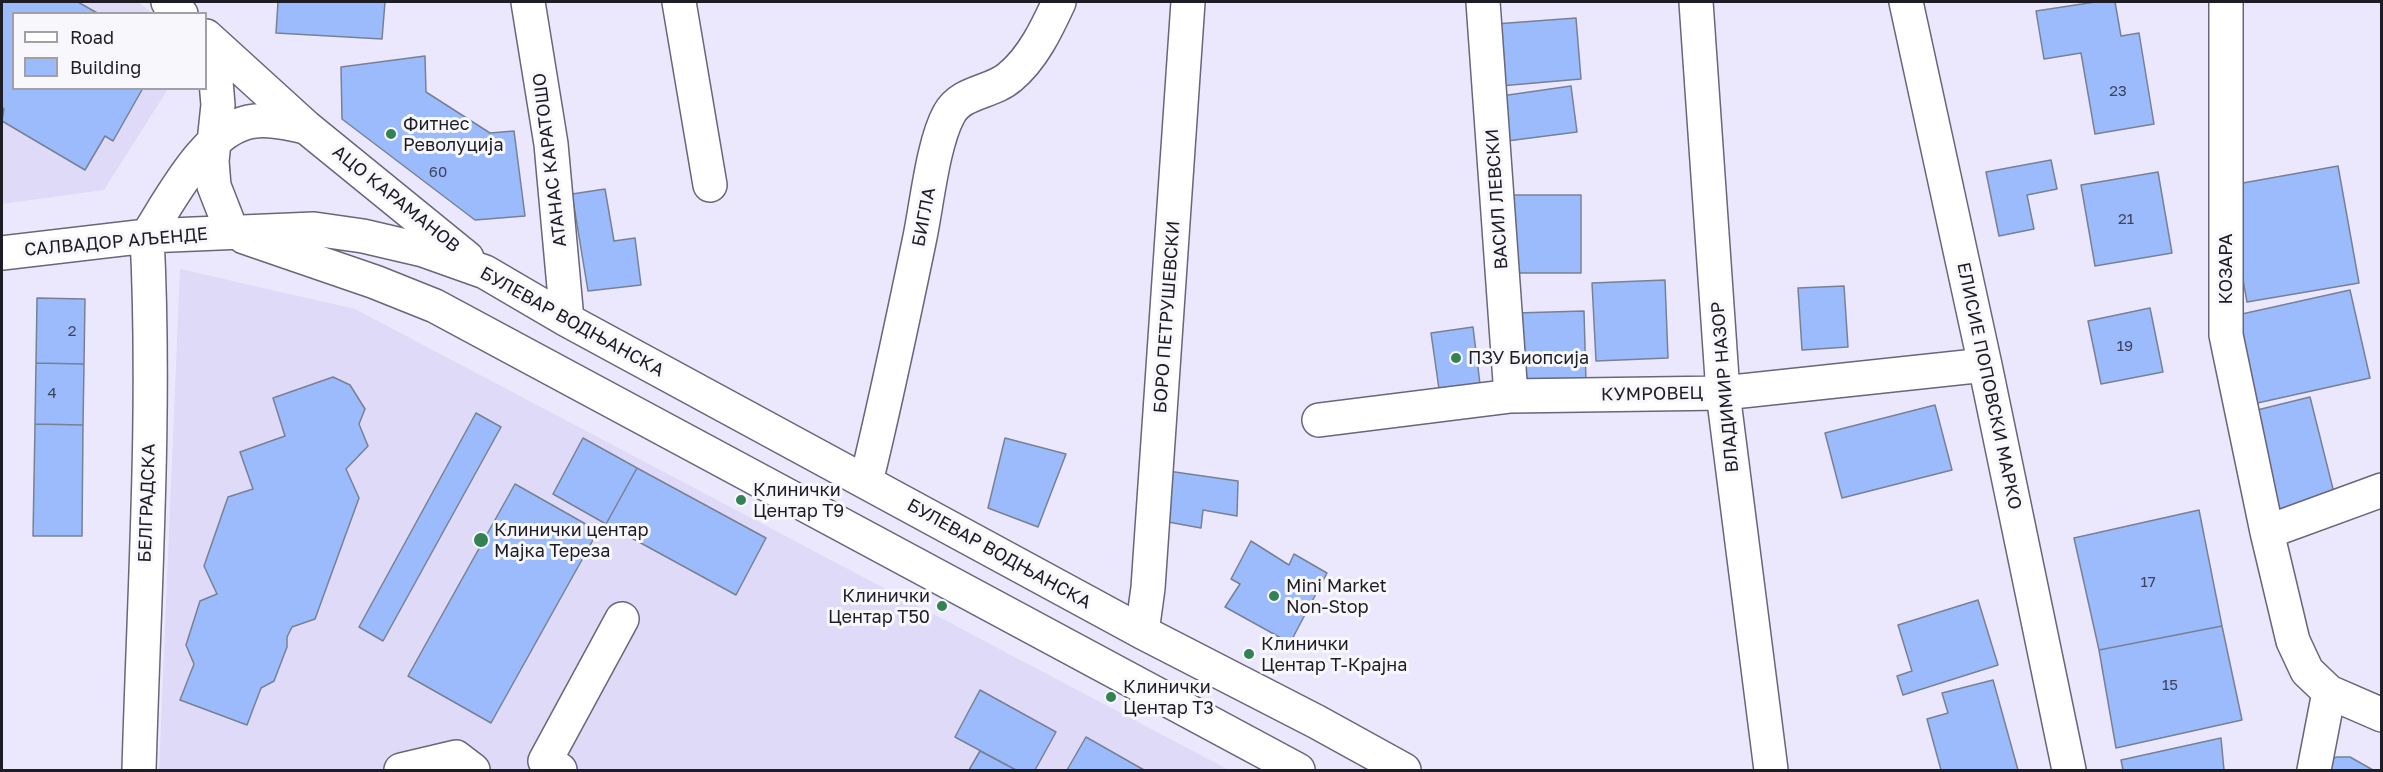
<!DOCTYPE html>
<html>
<head>
<meta charset="utf-8">
<style>
	body { margin:0 }
	#map { position:relative; width:2383px; height:772px; overflow:hidden; background:#ebe8fe; font-family:"Golos Text",sans-serif }
	canvas { display:block }
	.frame { position:absolute; inset:0; border:3px solid #1e1d25; pointer-events:none }
	.legend { position:absolute; left:12px; top:12px; width:195px; height:78px; box-sizing:border-box; background:#f8f8fc; border:2px solid #a1a0a6; margin:0; padding:8px 10px; list-style:none; font-size:18px; color:#1e1d25 }
	.legend li { display:flex; align-items:center; gap:12px; height:30px }
	.legend b { width:30px; border:2px solid #a1a0a6 }
</style>
</head>
<body>
<div id="map">
<canvas width="2383" height="772"></canvas>
<div class="frame"></div>
<ul class="legend">
<li><b style="height:8px;background:#fff"></b>Road</li>
<li><b style="height:16px;background:#9bbbfc"></b>Building</li>
</ul>
</div>
<script>
const g = document.querySelector('canvas').getContext('2d');
g.lineJoin = 'round';
function fill(path, color) { g.fillStyle = color; g.fill(path, 'evenodd'); }
function stroke(path, color, width, dash) { g.strokeStyle = color; g.lineWidth = width; g.lineCap = dash ? 'butt' : 'round'; g.setLineDash(dash || []); g.stroke(path); }
function drawText(font, color, halo, rows, align = 'center') {
  g.font = font + ' "Golos Text",sans-serif'; g.lineWidth = 6; g.setLineDash([]); g.textBaseline = 'middle'; g.strokeStyle = halo; g.fillStyle = color; for (const [text, x, y, turn = 0] of rows) {
    g.save(); g.translate(x, y); g.rotate((+turn || 0) * Math.PI / 180); g.textAlign = isNaN(turn) ? turn : align; if (halo) g.strokeText(text, 0, 0); g.fillText(text, 0, 0); g.restore();
  }
}
const built = new Path2D(`
	M 2,2 L 138,2 L 152,13 L 14,14 L 14,88 L 168,89 L 104,190 L 2,204 Z
	M 180,269 L 355,309 L 1229,770 L 159,770 Z`);
const building = new Path2D(`
	M 2,2 L 78,2 L 99,14 L 14,14 L 14,88 L 143,88 L 113,141 L 105,136 L 85,170 L 2,121 L 4,109 L 2,107 Z
	M 278,2 L 385,2 L 382,39 L 276,33 Z
	M 2095,2 L 2115,2 L 2121,36 L 2139,33 L 2154,124 L 2095,134 L 2081,53 L 2044,59 L 2036,11 Z
	M 1576,18 L 1581,79 L 1500,86 L 1495,24 Z
	M 425,56 L 426,92 L 490,133 L 514,131 L 525,216 L 475,220 L 342,119 L 341,67 Z
	M 1571,86 L 1577,132 L 1507,141 L 1501,96 Z
	M 2051,160 L 2057,189 L 2027,195 L 2034,229 L 1999,236 L 1986,172 Z
	M 2338,166 L 2359,283 L 2247,302 L 2226,186 Z
	M 2158,172 L 2172,253 L 2095,266 L 2081,185 Z
	M 605,189 L 614,241 L 635,238 L 641,285 L 588,291 L 572,194 Z
	M 1511,195 L 1581,195 L 1581,273 L 1511,273 Z
	M 1665,280 L 1668,358 L 1596,361 L 1592,283 Z
	M 1844,286 L 1848,347 L 1802,350 L 1798,288 Z
	M 2350,290 L 2370,378 L 2253,404 L 2233,316 Z
	M 37,298 L 85,299 L 84,364 L 36,363 Z
	M 2150,308 L 2163,372 L 2101,384 L 2088,321 Z
	M 1584,311 L 1586,382 L 1518,384 L 1516,313 Z
	M 1473,327 L 1480,384 L 1439,389 L 1431,333 Z
	M 36,363 L 84,364 L 83,425 L 35,424 Z
	M 333,377 L 350,385 L 365,409 L 359,424 L 368,446 L 346,469 L 359,498 L 315,619 L 292,627 L 287,637 L 287,647 L 274,681 L 261,688 L 247,725 L 180,700 L 194,664 L 186,645 L 200,601 L 217,594 L 204,566 L 228,497 L 253,489 L 240,452 L 285,436 L 273,398 Z
	M 2310,397 L 2336,501 L 2276,517 L 2249,412 Z
	M 1935,405 L 1952,470 L 1842,498 L 1825,433 Z
	M 476,413 L 501,427 L 383,641 L 359,627 Z
	M 35,424 L 83,425 L 82,536 L 33,536 Z
	M 583,438 L 637,468 L 606,524 L 553,494 Z
	M 1005,438 L 1066,454 L 1038,527 L 988,508 Z
	M 637,468 L 766,538 L 736,595 L 606,524 Z
	M 1168,471 L 1238,481 L 1237,516 L 1203,510 L 1201,528 L 1168,522 Z
	M 515,484 L 598,531 L 491,723 L 408,676 Z
	M 2199,510 L 2222,626 L 2099,650 L 2074,538 Z
	M 1251,541 L 1289,565 L 1294,554 L 1327,573 L 1290,643 L 1225,607 L 1240,584 L 1231,579 Z
	M 1978,600 L 1998,665 L 1903,695 L 1897,676 L 1912,671 L 1898,625 Z
	M 2222,626 L 2242,720 L 2116,748 L 2099,650 Z
	M 1993,680 L 2018,770 L 1941,770 L 1927,719 L 1948,713 L 1942,693 Z
	M 980,690 L 1056,732 L 1035,770 L 1016,770 L 955,737 Z
	M 1086,737 L 1144,770 L 1067,770 Z
	M 2221,738 L 2224,770 L 2123,770 L 2121,760 Z
	M 980,751 L 1016,770 L 969,770 Z
	M 2336,757 L 2350,757 L 2373,770 L 2325,770 L 2326,764 Z`);
const minor = new Path2D(`
	M 168,2 L 181,14
	M 528,2 L 551,144 L 567,320
	M 679,2 L 710,185
	M 1483,2 L 1511,396
	M 1696,2 L 1723,393 L 1771,770
	M 1906,2 L 1985,365 L 2069,770
	M 2226,2 L 2226,335 L 2267,532 L 2293,641 L 2307,671 L 2329,692 L 2314,770
	M 206,36 L 306,127 L 467,258
	M 206,46 L 215,69 L 218,105 L 212,161 L 214,186 L 232,232
	M 147,236 C 171,199 208,125 255,121 C 272,119 290,124 306,127
	M 244,237 L 375,282 L 435,306 L 1298,770
	M 2,253 L 147,236 L 314,229 L 363,236 L 423,250 L 485,272 L 567,320 L 1142,632 L 1317,722 L 1404,770
	M 1319,420 L 1511,396 L 1723,393 L 1985,365
	M 866,482 C 886,401 903,319 920,237 C 927,203 933,143 949,114 C 961,91 992,93 1010,77 C 1033,58 1047,28 1059,2
	M 2267,532 L 2382,490
	M 1142,632 L 1148,588 L 1188,2
	M 2329,692 L 2382,715
	M 139,770 C 144,593 156,414 147,236
	M 401,770 L 456,757 L 473,770
	M 560,770 L 545,761 L 622,619`);
const markers = [
	[391,134,6,"#328253"],
	[1456,358,6,"#328253"],
	[741,500,6,"#328253"],
	[481,540,8,"#328253"],
	[1274,596,6,"#328253"],
	[942,606,6,"#328253"],
	[1249,654,6,"#328253"],
	[1111,697,6,"#328253"]
];
const numberNames = [
	["23",2118,91],
	["60",438,172],
	["21",2126,219],
	["2",72,331],
	["19",2125,346],
	["4",52,393],
	["17",2148,582],
	["15",2170,685]
];
const poiNames = [
	["Фитнес",403,124],
	["Револуција",403,145],
	["ПЗУ Биопсија",1468,358],
	["Клинички",753,490],
	["Центар Т9",753,511],
	["Клинички центар",494,530],
	["Мајка Тереза",494,551],
	["Mini Market",1286,586],
	["Non-Stop",1286,607],
	["Клинички",930,596,"right"],
	["Центар Т50",930,617,"right"],
	["Клинички",1261,644],
	["Центар Т-Крајна",1261,665],
	["Клинички",1123,687],
	["Центар Т3",1123,708]
];
const streetNames = [
	["АТАНАС КАРАТОШО",550,160,-97],
	["АЦО КАРАМАНОВ",396,199,39],
	["ВАСИЛ ЛЕВСКИ",1497,199,-94],
	["БИГЛА",924,217,-79],
	["САЛВАДОР АЉЕНДЕ",116,242,-5],
	["КОЗАРА",2226,269,-90],
	["БОРО ПЕТРУШЕВСКИ",1167,317,-86],
	["БУЛЕВАР ВОДЊАНСКА",572,322,29],
	["ЕЛИСИЕ ПОПОВСКИ МАРКО",1989,386,78],
	["ВЛАДИМИР НАЗОР",1725,387,-95],
	["КУМРОВЕЦ",1652,394,-1],
	["БЕЛГРАДСКА",147,503,-88],
	["БУЛЕВАР ВОДЊАНСКА",999,554,29]
];
fill(built, '#dedaf7');
fill(building, '#9bbbfc');
stroke(building, '#788193', 1.5);
stroke(minor, '#686679', 36);
stroke(minor, '#fff', 33);
for (const [x, y, r, color] of markers) { const dot = new Path2D(); dot.arc(x, y, r, 0, 2 * Math.PI); g.fillStyle = color; g.fill(dot); stroke(dot, '#f8f8fc', 2); }
drawText('15px', '#3d445b', null, numberNames);
drawText('18px', '#1e1d25', '#f8f8fc', poiNames, 'left');
drawText('18px', '#1e1d25', '#f8f8fc', streetNames);
</script>
</body>
</html>
